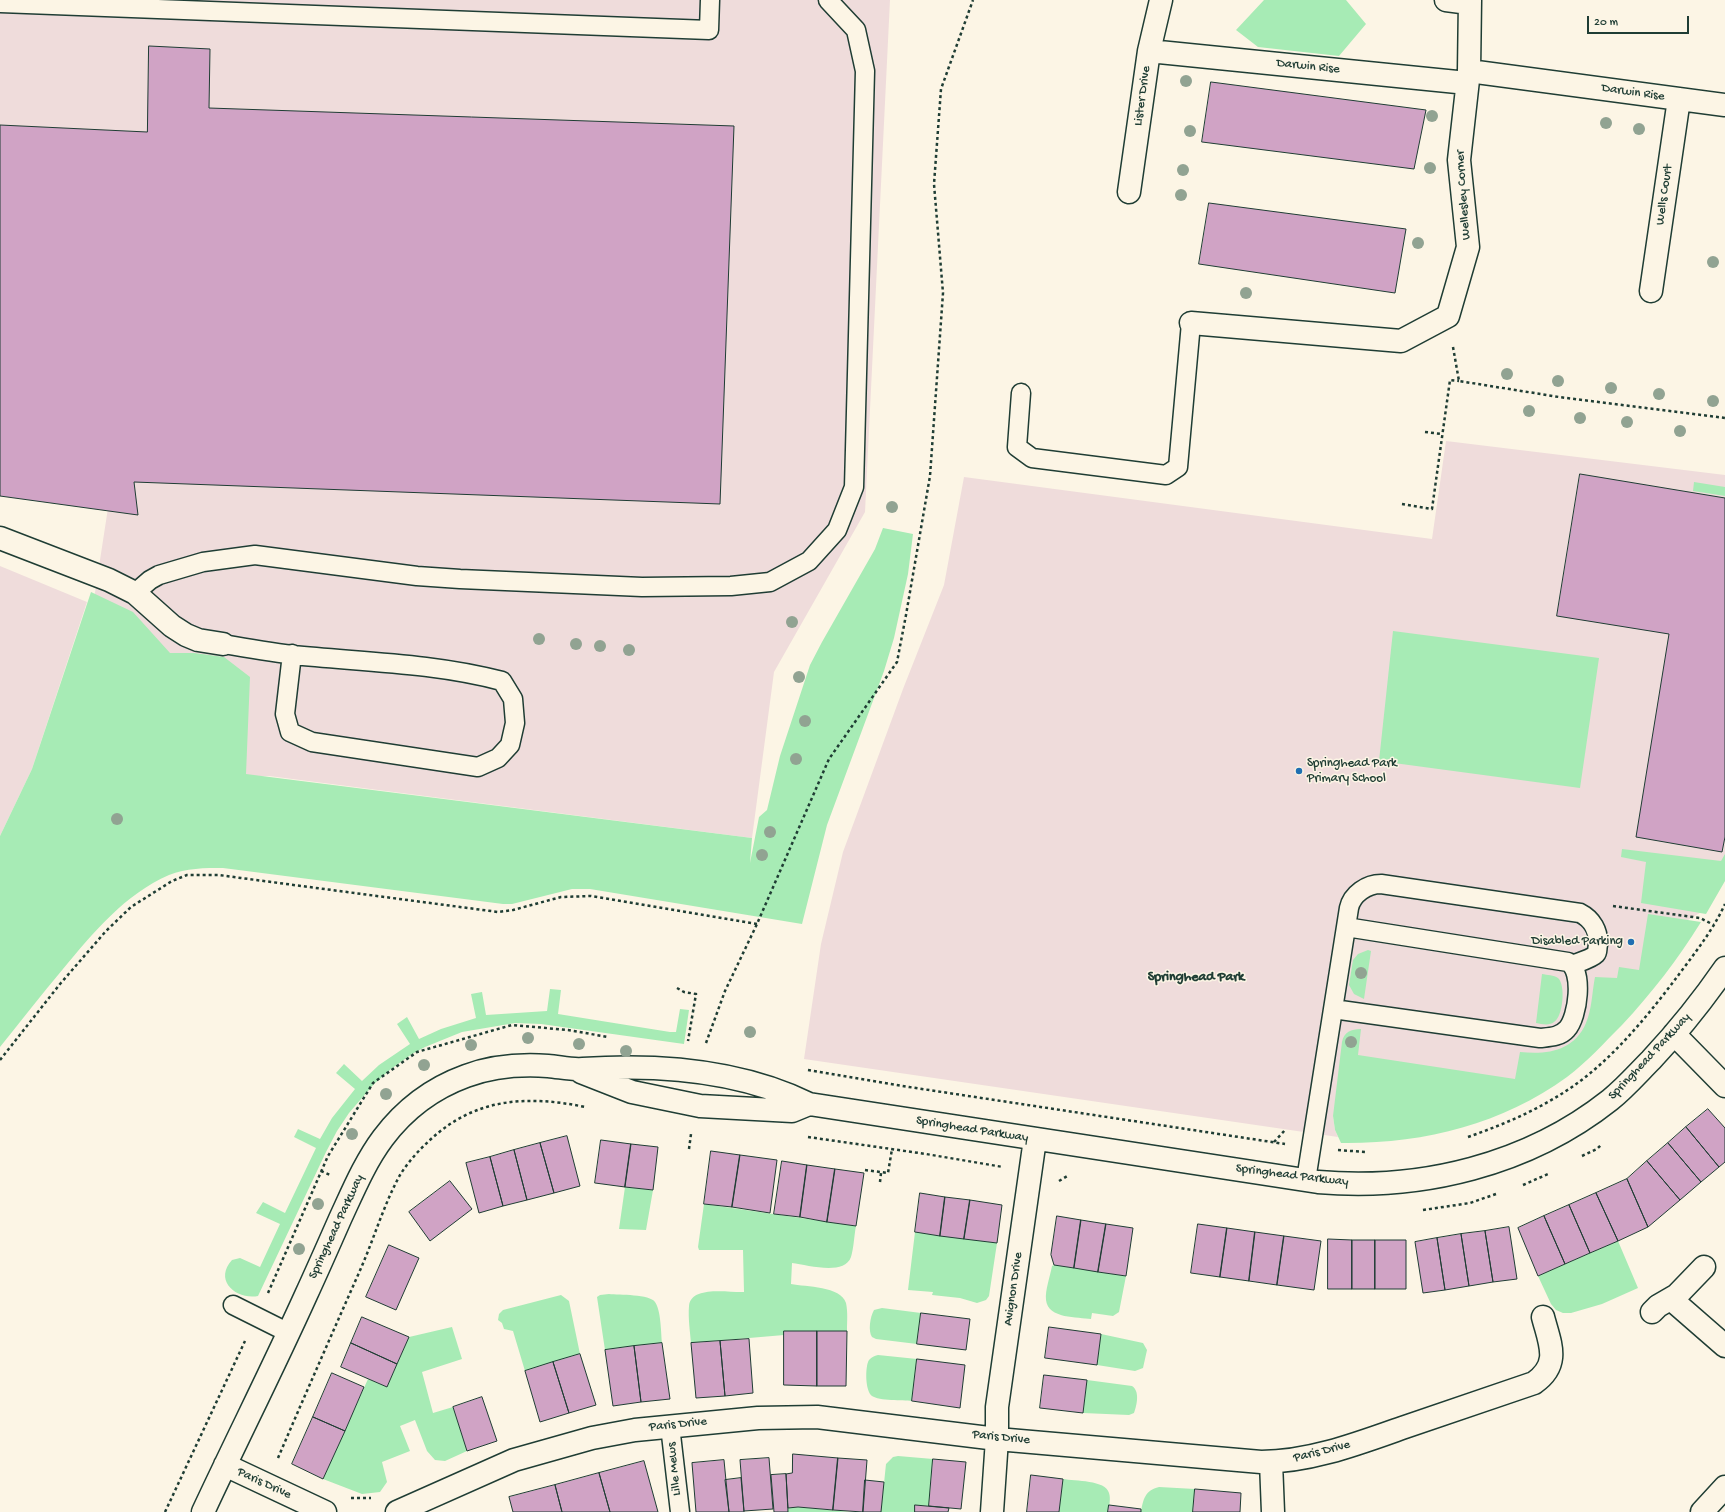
<!DOCTYPE html>
<html>
<head>
<meta charset="utf-8">
<style>
	body { margin:0 }
	#map { position:relative; width:1725px; height:1512px; overflow:hidden; background:#fcf5e5; font-family:"Gochi Hand",sans-serif }
	canvas { display:block }
	.scale { position:absolute; left:1587px; top:16px; width:102px; height:18px; box-sizing:border-box; border:2px solid #1f3d34; border-top:0; padding-left:5px; font-size:12px; line-height:14px; white-space:nowrap; color:#1f3d34; -webkit-text-stroke:3px #fcf5e5; paint-order:stroke }
</style>
</head>
<body>
<div id="map">
<canvas width="1725" height="1512"></canvas>
<div class="scale">20 m</div>
</div>
<script>
const g = document.querySelector('canvas').getContext('2d');
g.lineJoin = 'round';
function fill(path, color) { g.fillStyle = color; g.fill(path, 'evenodd'); }
function stroke(path, color, width, dash) { g.strokeStyle = color; g.lineWidth = width; g.lineCap = dash ? 'butt' : 'round'; g.setLineDash(dash || []); g.stroke(path); }
function drawText(font, color, halo, rows, align = 'center') {
  g.font = font + ' "Gochi Hand",sans-serif'; g.lineWidth = 3; g.setLineDash([]); g.textBaseline = 'middle'; g.strokeStyle = halo; g.fillStyle = color; for (const [text, x, y, turn = 0] of rows) {
    g.save(); g.translate(x, y); g.rotate((+turn || 0) * Math.PI / 180); g.textAlign = isNaN(turn) ? turn : align; if (halo) g.strokeText(text, 0, 0); g.fillText(text, 0, 0); g.restore();
  }
}
const built = new Path2D(`
	M 0,0 L 890,0 L 865,512 L 774,672 L 752,838 L 269,776 L 66,781 L 110,495 L 0,466 Z
	M 1446,441 L 1725,475 L 1725,873 L 1703,911 L 1688,920 L 1542,1084 L 1333,1116 L 1335,1130 L 1338,1137 L 804,1059 L 821,944 L 843,852 L 903,689 L 944,585 L 964,477 L 1432,539 Z
	M 0,566 L 87,602 L 32,769 L 0,836 Z`);
const green = new Path2D(`
	M 1264,0 L 1346,0 L 1366,24 L 1339,56 L 1258,47 L 1236,30 Z
	M 1694,482 L 1725,487 L 1725,496 L 1693,491 Z
	M 883,528 L 913,534 L 908,574 L 894,638 L 884,671 L 827,825 L 802,924 L 590,889 L 572,889 L 512,904 L 503,904 L 223,868 C 205,868 186,868 169,875 C 125,894 93,933 63,969 C 41,995 21,1021 0,1047 L 0,836 L 32,769 L 91,592 L 133,612 L 170,653 L 194,653 L 224,657 L 250,677 L 246,774 L 752,838 L 750,863 L 759,817 L 767,810 L 780,756 L 810,665 L 822,642 L 875,549 Z
	M 1393,631 L 1599,658 L 1580,788 L 1379,761 Z
	M 1622,849 L 1721,861 L 1725,854 L 1725,881 L 1706,914 L 1641,903 L 1646,862 L 1621,857 Z
	M 1648,914 L 1701,922 C 1678,959 1652,993 1622,1025 C 1604,1043 1587,1062 1567,1077 C 1501,1125 1422,1144 1341,1143 L 1335,1130 L 1333,1116 L 1342,1042 C 1344,1032 1351,1029 1361,1029 L 1358,1055 L 1515,1079 L 1520,1052 C 1547,1055 1574,1051 1586,1023 C 1592,1009 1592,992 1595,977 L 1617,978 L 1619,967 L 1639,970 Z
	M 1368,950 L 1371,951 L 1364,999 L 1354,994 L 1349,985 L 1353,960 L 1358,954 Z
	M 1542,974 C 1547,975 1554,975 1558,978 C 1566,985 1563,1017 1554,1022 C 1549,1026 1542,1024 1536,1023 Z
	M 550,989 L 561,990 L 558,1014 L 670,1032 L 676,1032 L 680,1009 L 689,1010 L 684,1044 L 541,1024 L 515,1023 L 462,1032 L 425,1047 L 412,1054 L 391,1069 L 374,1084 L 349,1113 L 337,1131 L 326,1152 L 258,1296 C 237,1300 213,1281 232,1260 L 240,1258 L 260,1267 L 280,1224 L 256,1213 L 263,1202 L 285,1213 L 316,1148 L 294,1137 L 298,1129 L 320,1139 L 332,1118 L 355,1089 L 336,1073 L 344,1064 L 362,1081 L 379,1065 L 410,1044 L 397,1024 L 407,1017 L 419,1039 L 441,1029 L 476,1018 L 471,994 L 482,992 L 486,1015 L 547,1011 Z
	M 625,1187 L 653,1190 L 646,1230 L 619,1229 Z
	M 704,1204 L 856,1226 C 854,1236 854,1247 851,1257 C 844,1276 808,1265 792,1263 L 791,1284 C 806,1287 841,1286 846,1303 C 848,1312 847,1322 847,1331 L 784,1331 L 784,1335 L 691,1343 C 690,1331 688,1318 689,1306 C 691,1285 730,1293 744,1292 L 743,1250 L 699,1250 L 698,1247 Z
	M 915,1232 L 997,1243 L 989,1296 L 986,1300 L 977,1303 L 960,1298 L 932,1295 L 933,1292 L 908,1290 Z
	M 1618,1241 L 1638,1288 L 1602,1304 L 1571,1313 L 1563,1313 L 1556,1310 L 1551,1304 L 1538,1276 Z
	M 1054,1265 L 1126,1276 L 1119,1312 L 1113,1316 L 1092,1313 L 1091,1319 C 1078,1317 1048,1319 1046,1300 C 1045,1290 1050,1277 1052,1266 Z
	M 609,1294 C 619,1295 650,1294 655,1302 C 661,1310 661,1333 662,1343 L 605,1350 L 597,1297 L 600,1295 Z
	M 561,1295 L 569,1301 L 580,1354 L 525,1371 L 513,1331 L 504,1329 L 502,1323 L 498,1320 L 499,1314 L 503,1310 Z
	M 882,1308 L 921,1313 L 917,1344 L 876,1339 L 872,1337 C 868,1331 870,1317 874,1310 Z
	M 452,1327 L 462,1359 L 422,1372 L 433,1413 L 453,1407 L 467,1451 L 445,1461 L 435,1460 L 427,1451 L 415,1420 L 400,1426 L 410,1451 L 382,1462 L 387,1482 L 380,1492 L 362,1494 L 323,1479 L 368,1379 L 387,1387 L 409,1337 Z
	M 1101,1334 L 1143,1343 L 1147,1350 L 1143,1368 L 1135,1371 L 1097,1365 Z
	M 878,1355 L 917,1359 L 912,1401 C 903,1400 879,1401 872,1396 C 865,1391 865,1366 869,1360 C 872,1357 874,1356 878,1355 Z
	M 1087,1380 L 1132,1386 C 1140,1391 1137,1405 1134,1413 L 1129,1415 L 1083,1413 Z
	M 898,1456 L 933,1459 L 929,1506 L 915,1505 L 915,1512 L 881,1512 L 886,1464 L 893,1457 Z
	M 1063,1479 C 1075,1481 1106,1480 1109,1493 C 1111,1499 1109,1506 1108,1512 L 1059,1512 Z
	M 1159,1487 L 1195,1489 L 1193,1512 L 1141,1512 C 1143,1500 1145,1490 1159,1487 Z
	M 798,1507 L 850,1512 L 788,1512 L 788,1508 Z`);
const building = new Path2D(`
	M 149,46 L 210,49 L 209,108 L 734,126 L 720,504 L 134,482 L 138,515 L 0,496 L 0,125 L 147,132 Z
	M 1211,82 L 1426,110 L 1414,169 L 1202,142 Z
	M 1209,203 L 1406,229 L 1395,293 L 1199,264 Z
	M 1580,474 L 1725,498 L 1725,837 L 1722,852 L 1636,837 L 1669,634 L 1557,616 Z
	M 1708,1109 L 1725,1128 L 1725,1162 L 1719,1167 L 1686,1127 Z
	M 1686,1127 L 1719,1167 L 1701,1182 L 1668,1143 Z
	M 567,1136 L 580,1186 L 554,1193 L 540,1143 Z
	M 601,1140 L 631,1144 L 625,1187 L 595,1183 Z
	M 540,1143 L 554,1193 L 527,1200 L 514,1150 Z
	M 1668,1143 L 1701,1182 L 1680,1200 L 1647,1161 Z
	M 631,1144 L 658,1147 L 653,1190 L 625,1187 Z
	M 514,1150 L 527,1200 L 503,1206 L 490,1157 Z
	M 711,1151 L 740,1155 L 732,1207 L 704,1204 Z
	M 740,1155 L 777,1160 L 770,1213 L 732,1207 Z
	M 490,1157 L 503,1206 L 479,1213 L 466,1163 Z
	M 782,1161 L 807,1165 L 800,1217 L 774,1214 Z
	M 1647,1161 L 1680,1200 L 1648,1227 L 1627,1179 Z
	M 807,1165 L 835,1169 L 827,1222 L 800,1217 Z
	M 835,1169 L 864,1173 L 856,1226 L 827,1222 Z
	M 1627,1179 L 1648,1227 L 1618,1241 L 1596,1193 Z
	M 450,1181 L 472,1209 L 430,1241 L 409,1212 Z
	M 920,1193 L 945,1197 L 940,1236 L 915,1232 Z
	M 1596,1193 L 1618,1241 L 1590,1253 L 1569,1205 Z
	M 945,1197 L 970,1200 L 964,1239 L 940,1236 Z
	M 970,1200 L 1002,1205 L 997,1243 L 964,1239 Z
	M 1569,1205 L 1590,1253 L 1565,1264 L 1544,1216 Z
	M 1057,1216 L 1081,1220 L 1074,1268 L 1054,1265 L 1051,1255 Z
	M 1544,1216 L 1565,1264 L 1538,1276 L 1518,1228 Z
	M 1081,1220 L 1106,1224 L 1098,1272 L 1074,1268 Z
	M 1106,1224 L 1133,1228 L 1126,1276 L 1098,1272 Z
	M 1198,1224 L 1227,1228 L 1220,1277 L 1191,1273 Z
	M 1509,1227 L 1517,1279 L 1493,1282 L 1485,1231 Z
	M 1227,1228 L 1255,1232 L 1249,1281 L 1220,1277 Z
	M 1485,1231 L 1493,1282 L 1469,1286 L 1461,1234 Z
	M 1255,1232 L 1284,1236 L 1277,1285 L 1249,1281 Z
	M 1461,1234 L 1469,1286 L 1445,1290 L 1437,1238 Z
	M 1284,1236 L 1321,1241 L 1314,1290 L 1277,1285 Z
	M 1437,1238 L 1445,1290 L 1423,1293 L 1415,1242 Z
	M 1328,1239 L 1352,1240 L 1352,1289 L 1328,1289 Z
	M 1352,1240 L 1375,1240 L 1375,1289 L 1352,1289 Z
	M 1375,1240 L 1406,1240 L 1406,1289 L 1375,1289 Z
	M 389,1245 L 419,1258 L 396,1310 L 366,1297 Z
	M 921,1313 L 970,1319 L 966,1350 L 917,1344 Z
	M 362,1317 L 409,1337 L 397,1364 L 351,1343 Z
	M 1049,1327 L 1101,1334 L 1097,1365 L 1045,1358 Z
	M 784,1331 L 817,1331 L 817,1386 L 784,1385 Z
	M 817,1331 L 847,1331 L 846,1386 L 817,1386 Z
	M 749,1339 L 753,1393 L 725,1396 L 720,1341 Z
	M 720,1341 L 725,1396 L 696,1398 L 691,1343 Z
	M 351,1343 L 397,1364 L 387,1387 L 341,1367 Z
	M 662,1343 L 670,1399 L 641,1402 L 634,1346 Z
	M 634,1346 L 641,1402 L 613,1406 L 605,1350 Z
	M 580,1354 L 596,1405 L 569,1413 L 553,1362 Z
	M 917,1359 L 965,1365 L 960,1408 L 912,1401 Z
	M 553,1362 L 569,1413 L 540,1422 L 525,1371 Z
	M 332,1373 L 364,1387 L 345,1431 L 313,1417 Z
	M 1044,1375 L 1087,1380 L 1083,1413 L 1040,1408 Z
	M 482,1397 L 497,1441 L 467,1451 L 453,1407 Z
	M 313,1417 L 345,1431 L 323,1479 L 292,1464 Z
	M 793,1454 L 838,1458 L 833,1510 L 798,1507 L 788,1508 L 786,1474 L 792,1473 Z
	M 769,1458 L 773,1509 L 744,1511 L 740,1460 Z
	M 838,1458 L 867,1460 L 863,1512 L 833,1510 Z
	M 933,1459 L 966,1462 L 961,1509 L 929,1506 Z
	M 724,1460 L 729,1512 L 696,1512 L 692,1463 Z
	M 644,1461 L 658,1512 L 610,1512 L 599,1473 Z
	M 599,1473 L 610,1512 L 562,1512 L 555,1485 Z
	M 786,1474 L 788,1512 L 774,1512 L 771,1475 Z
	M 1031,1475 L 1063,1479 L 1059,1512 L 1027,1512 Z
	M 741,1478 L 744,1512 L 729,1512 L 725,1480 Z
	M 865,1480 L 884,1482 L 881,1512 L 863,1512 Z
	M 555,1485 L 562,1512 L 513,1512 L 509,1497 Z
	M 1195,1489 L 1241,1493 L 1240,1512 L 1193,1512 Z
	M 915,1505 L 949,1508 L 948,1512 L 915,1512 Z
	M 1109,1505 L 1141,1509 L 1141,1512 L 1108,1512 Z`);
const path = new Path2D(`
	M 1453,347 L 1459,381 L 1559,397 L 1725,418
	M 1425,432 L 1442,434
	M 1402,504 L 1432,509 L 1450,380 L 1459,381
	M 1613,906 L 1700,918 L 1714,925
	M 677,988 L 684,992 L 696,994 L 688,1041
	M 706,1043 L 725,991 L 757,924 L 829,759 L 897,662 L 906,615 L 930,476 L 943,293 L 934,184 L 941,89 L 973,0
	M 0,1060 L 60,984 L 106,931 L 131,907 L 172,881 L 187,875 L 219,875 L 241,878 L 498,912 L 513,910 L 561,897 L 591,896 L 757,924
	M 808,1070 L 909,1087 L 1285,1144
	M 808,1137 L 926,1154 L 1003,1167
	M 1468,1137 C 1505,1124 1540,1109 1572,1087 C 1614,1058 1650,1013 1680,973 C 1697,950 1713,930 1725,904
	M 1274,1142 L 1286,1129
	M 689,1149 L 691,1134
	M 1338,1150 L 1365,1152
	M 1582,1156 L 1597,1149 L 1602,1144
	M 865,1170 L 888,1173 L 892,1149
	M 321,1171 L 330,1175
	M 1059,1181 L 1069,1175
	M 880,1182 L 881,1173
	M 1523,1185 L 1548,1174
	M 1423,1210 L 1470,1203 L 1496,1194
	M 268,1293 L 328,1156 L 373,1083 L 417,1052 L 512,1025 L 568,1030 L 608,1037
	M 278,1458 C 304,1397 331,1336 358,1275 C 373,1242 383,1206 400,1175 C 408,1162 419,1150 430,1140 C 475,1098 527,1095 585,1107
	M 351,1498 L 371,1498
	M 165,1512 L 245,1341`);
const service = new Path2D(`
	M 0,3 L 709,30 L 710,0
	M 1021,393 L 1017,447 L 1032,458 L 1166,475 L 1178,467 L 1191,323
	M 135,593 L 150,580 L 159,575 L 203,562 L 255,555 L 417,576 L 460,579 L 642,587 L 731,586 L 770,582 L 809,561 L 837,530 L 854,487 L 865,71 L 856,30 L 828,0
	M 223,644 C 246,648 270,652 293,655 C 363,662 434,663 502,681 L 513,699 L 515,723 L 510,745 L 498,758 L 478,767 L 312,742 L 290,732 L 285,714 L 292,654
	M 1333,1009 L 1540,1038 C 1550,1037 1560,1037 1567,1029 C 1578,1017 1584,971 1568,962 L 1346,927
	M 1306,1180 L 1349,908 C 1352,894 1367,884 1381,884 L 1580,913 C 1592,919 1599,931 1598,945 C 1597,948 1598,952 1596,954 C 1591,959 1579,962 1572,965
	M 233,1305 L 289,1333
	M 670,1426 L 680,1512`);
const minor = new Path2D(`
	M 1446,0 L 1469,3
	M 1149,51 L 1467,83
	M 1469,71 L 1725,105
	M 1129,192 L 1149,51 L 1161,0
	M 1651,291 L 1679,99
	M 1191,323 L 1401,341 L 1448,316 L 1468,247 L 1459,160 L 1469,71 L 1470,0
	M 0,538 L 109,580 L 135,593 L 172,626 L 186,635 L 198,640 L 223,644
	M 1674,1034 L 1725,1086
	M 581,1072 L 632,1092 L 700,1106 L 792,1111 L 809,1104
	M 1671,1299 L 1725,1346
	M 1652,1312 L 1658,1306 L 1677,1295 L 1704,1267
	M 1271,1462 L 1273,1512
	M 225,1465 L 325,1512
	M 203,1512 C 237,1439 273,1368 306,1295 C 318,1269 329,1244 340,1219 C 353,1191 365,1162 383,1138 C 404,1110 433,1088 466,1076 C 493,1066 520,1064 548,1066 C 560,1067 571,1070 583,1069 C 659,1064 740,1070 809,1104 L 1318,1182 C 1421,1191 1528,1165 1610,1100 C 1625,1088 1638,1073 1651,1060 C 1678,1031 1703,1000 1725,968
	M 397,1512 L 514,1460 L 592,1438 L 635,1430 L 758,1418 L 817,1417 L 997,1439 L 1261,1462 C 1309,1462 1357,1444 1402,1428 C 1446,1413 1490,1398 1534,1383 C 1561,1364 1550,1344 1543,1317
	M 992,1512 L 997,1439 L 997,1407 L 1035,1139
	M 1702,1512 L 1725,1487`);
const trees = [
	[1186,81],
	[1432,116],
	[1606,123],
	[1639,129],
	[1190,131],
	[1430,168],
	[1183,170],
	[1181,195],
	[1418,243],
	[1713,262],
	[1246,293],
	[1507,374],
	[1558,381],
	[1611,388],
	[1659,394],
	[1713,401],
	[1529,411],
	[1580,418],
	[1627,422],
	[1680,431],
	[892,507],
	[792,622],
	[539,639],
	[576,644],
	[600,646],
	[629,650],
	[799,677],
	[805,721],
	[796,759],
	[117,819],
	[770,832],
	[762,855],
	[1361,973],
	[750,1032],
	[528,1038],
	[1351,1042],
	[579,1044],
	[471,1045],
	[626,1051],
	[424,1065],
	[386,1094],
	[352,1134],
	[318,1204],
	[299,1249]
];
const markers = [
	[1299,771,4,"#1f6fb2"],
	[1631,942,4,"#1f6fb2"]
];
const streetNames = [
	["Darwin Rise",1308,67,6],
	["Darwin Rise",1633,93,8],
	["Lister Drive",1143,96,-82],
	["Wellesley Corner",1464,195,-94],
	["Wells Court",1665,195,-82],
	["Springhead Parkway",1650,1057,-47],
	["Springhead Parkway",972,1130,9],
	["Springhead Parkway",1292,1176,7],
	["Springhead Parkway",337,1227,-65],
	["Avignon Drive",1014,1289,-82],
	["Paris Drive",678,1425,-6],
	["Paris Drive",1001,1438,6],
	["Paris Drive",1322,1452,-14],
	["Lille Mews",675,1469,-96],
	["Paris Drive",264,1484,25]
];
const poiNames = [
	["Springhead Park",1307,764],
	["Primary School",1307,779],
	["Disabled Parking",1623,942,"right"]
];
const neighbourhoodNames = [
	["Springhead Park",1196,978]
];
fill(built, '#efdcdb');
fill(green, '#a7ebb5');
fill(building, '#d0a3c5');
stroke(building, '#1f3d34', 1);
stroke(service, '#1f3d34', 21);
stroke(minor, '#1f3d34', 25);
stroke(path, '#1f3d34', 2.5, [3, 3]);
stroke(service, '#fcf5e5', 18);
stroke(minor, '#fcf5e5', 22);
g.fillStyle = '#91a392';
for (const [x, y] of trees) { g.beginPath(); g.arc(x, y, 6, 0, 2 * Math.PI); g.fill(); }
for (const [x, y, r, color] of markers) { const dot = new Path2D(); dot.arc(x, y, r, 0, 2 * Math.PI); g.fillStyle = color; g.fill(dot); stroke(dot, '#fcf5e5', 1.5); }
drawText('13px', '#1f3d34', '#fcf5e5', streetNames);
drawText('13px', '#1f3d34', '#fcf5e5', poiNames, 'left');
drawText('bold 14px', '#1f3d34', '#fcf5e5', neighbourhoodNames);
</script>
</body>
</html>
